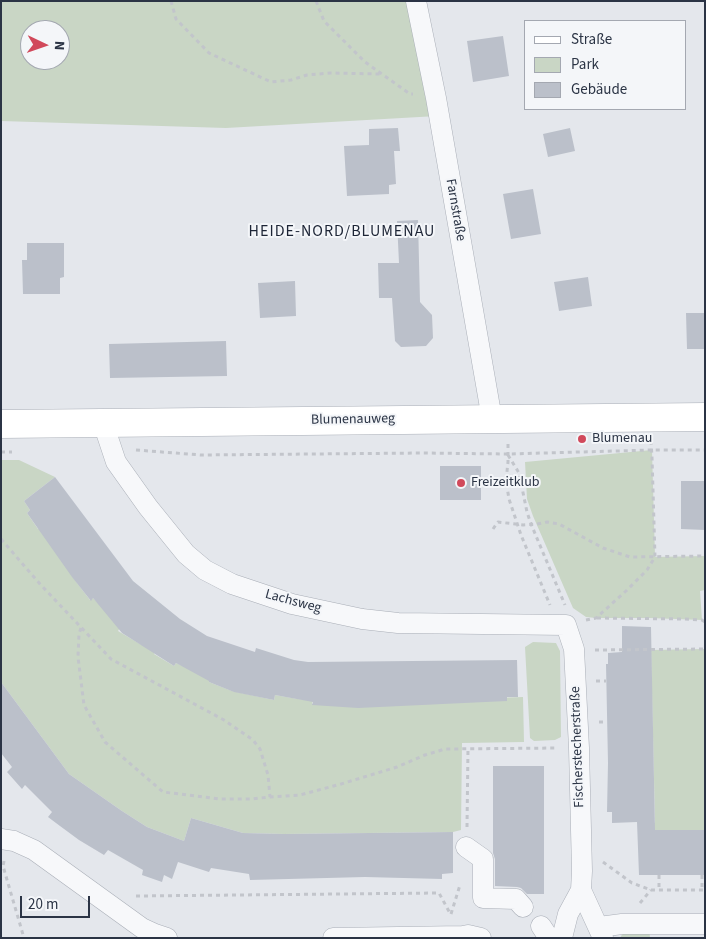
<!DOCTYPE html>
<html>
<head>
<meta charset="utf-8">
<style>
	body { margin:0 }
	#map { position:relative; width:706px; height:939px; overflow:hidden; background:#e4e7ec; font-family:"Source Sans 3",sans-serif }
	canvas { display:block }
	.frame { position:absolute; inset:0; border:2px solid #2b3445; pointer-events:none }
	.legend { position:absolute; left:524px; top:20px; width:162px; height:90px; box-sizing:border-box; background:#f4f6f9; border:1px solid #a4a8b1; margin:0; padding:6px 9px; list-style:none; font-size:15px; color:#2b3445 }
	.legend li { display:flex; align-items:center; gap:10px; height:25px }
	.legend b { width:25px; border:1px solid #a4a8b1 }
	.north { position:absolute; left:20px; top:20px; width:50px; height:50px; box-sizing:border-box; background:#f4f6f9; border:1px solid #a4a8b1; border-radius:50%; rotate:93deg; font-size:14px; font-weight:700; line-height:20px; text-align:center; color:#2b3445 }
	.north::after { content:''; display:block; margin:auto; width:18px; height:22px; background:#d1495b; clip-path:polygon(50% 0,100% 100%,50% 72%,0 100%) }
	.scale { position:absolute; left:20px; top:896px; width:70px; height:22px; box-sizing:border-box; border:2px solid #2b3445; border-top:0; padding-left:6px; font-size:15px; line-height:18px; white-space:nowrap; color:#2b3445; -webkit-text-stroke:4px #f4f6f9; paint-order:stroke }
</style>
</head>
<body>
<div id="map">
<canvas width="706" height="939"></canvas>
<div class="frame"></div>
<ul class="legend">
<li><b style="height:6px;background:#fff"></b>Straße</li>
<li><b style="height:14px;background:#c9d6c5"></b>Park</li>
<li><b style="height:14px;background:#bbc0ca"></b>Gebäude</li>
</ul>
<div class="north">N</div>
<div class="scale">20 m</div>
</div>
<script>
const g = document.querySelector('canvas').getContext('2d');
g.lineJoin = 'round';
function fill(path, color) { g.fillStyle = color; g.fill(path, 'evenodd'); }
function stroke(path, color, width, dash) { g.strokeStyle = color; g.lineWidth = width; g.lineCap = dash ? 'butt' : 'round'; g.setLineDash(dash || []); g.stroke(path); }
function drawText(font, color, halo, rows, align = 'center') {
  g.font = font + ' "Source Sans 3",sans-serif'; g.lineWidth = 4; g.setLineDash([]); g.textBaseline = 'middle'; g.strokeStyle = halo; g.fillStyle = color; for (const [text, x, y, turn = 0] of rows) {
    g.save(); g.translate(x, y); g.rotate((+turn || 0) * Math.PI / 180); g.textAlign = isNaN(turn) ? turn : align; if (halo) g.strokeText(text, 0, 0); g.fillText(text, 0, 0); g.restore();
  }
}
const green = new Path2D(`
	M 1,1 L 413,1 L 437,116 L 226,128 L 1,121 ZM 30,30 L 60,30 L 60,60 L 30,60 Z
	M 652,450 L 655,557 L 705,556 L 705,590 L 700,591 L 702,620 L 650,618 L 596,618 L 586,617 L 573,608 L 533,516 L 527,499 L 525,462 Z
	M 1,460 L 19,460 L 55,477 L 24,501 L 30,510 L 27,513 L 38,529 L 41,527 L 77,583 L 90,600 L 93,598 L 121,626 L 118,631 L 140,644 L 156,649 L 154,654 L 174,666 L 176,663 L 210,678 L 209,682 L 232,691 L 274,700 L 275,695 L 298,699 L 313,700 L 312,704 L 523,697 L 524,742 L 462,743 L 461,830 L 453,832 L 284,834 L 243,833 L 191,818 L 184,841 L 147,827 L 122,811 L 69,774 L 1,682 Z
	M 533,642 L 556,643 L 560,651 L 561,737 L 555,740 L 534,741 L 530,738 L 525,647 Z
	M 705,649 L 705,830 L 649,830 L 655,822 L 651,650 Z
	M 649,924 L 650,938 L 620,938 L 624,931 Z`);
const building = new Path2D(`
	M 503,36 L 509,76 L 473,82 L 467,41 Z
	M 398,128 L 400,151 L 394,151 L 396,184 L 389,185 L 389,194 L 347,196 L 344,146 L 369,145 L 369,129 Z
	M 570,128 L 575,151 L 548,157 L 543,134 Z
	M 533,189 L 541,234 L 511,239 L 503,194 Z
	M 418,220 L 420,302 L 432,315 L 433,338 L 426,346 L 401,347 L 395,341 L 392,298 L 379,298 L 378,263 L 399,263 L 397,221 Z
	M 27,243 L 64,243 L 64,277 L 60,278 L 60,294 L 23,294 L 22,260 L 27,260 Z
	M 588,277 L 592,306 L 559,311 L 554,282 Z
	M 295,281 L 296,316 L 260,318 L 258,283 Z
	M 686,313 L 705,313 L 705,349 L 687,349 Z
	M 226,341 L 227,376 L 110,378 L 109,344 Z
	M 440,466 L 481,466 L 481,500 L 440,500 Z
	M 55,477 L 133,581 L 180,619 L 207,636 L 255,652 L 256,648 L 294,660 L 308,662 L 517,660 L 518,697 L 507,697 L 507,701 L 358,708 L 312,705 L 313,702 L 275,695 L 274,700 L 234,692 L 209,682 L 209,681 L 176,663 L 174,666 L 122,633 L 93,598 L 91,601 L 72,577 L 27,513 L 30,510 L 24,501 Z
	M 681,481 L 705,481 L 705,530 L 681,529 Z
	M 622,626 L 651,627 L 655,830 L 705,830 L 705,875 L 639,875 L 637,822 L 612,823 L 612,812 L 607,812 L 608,763 L 606,664 L 608,664 L 608,653 L 622,652 Z
	M 1,682 L 69,774 L 122,811 L 147,827 L 184,841 L 191,818 L 243,833 L 284,834 L 453,832 L 453,873 L 442,874 L 442,879 L 365,877 L 250,880 L 249,874 L 211,868 L 209,872 L 178,862 L 172,879 L 164,875 L 162,882 L 142,875 L 143,870 L 108,850 L 104,855 L 79,840 L 60,826 L 48,817 L 52,812 L 25,785 L 22,789 L 7,772 L 12,767 L 1,753 Z
	M 493,766 L 544,766 L 544,894 L 527,894 L 521,888 L 517,887 L 495,886 L 495,859 L 493,853 Z`);
const path = new Path2D(`
	M 171,1 L 176,19 L 209,53 L 271,82 L 291,80 L 307,75 L 330,73 L 382,74
	M 316,1 L 324,21 L 365,62 L 410,94 L 413,94
	M 508,444 L 508,462 L 506,481 L 509,499 L 521,535 L 550,605
	M 136,450 L 201,455 L 422,453 L 508,454 L 652,450 L 705,450
	M 1,452 L 12,452
	M 508,455 L 519,473 L 527,512 L 531,524 L 565,605
	M 493,529 L 498,522 L 523,525 L 537,524 L 547,522 L 559,524 L 603,548 L 630,557 L 705,556
	M 1,539 L 40,584 L 111,659 L 224,720 L 253,740 L 260,749 L 268,775 L 270,797
	M 597,618 L 684,619 L 702,620 L 705,622
	M 586,620 L 596,618 L 626,591 L 647,570 L 655,557 L 652,457 L 651,441
	M 81,628 L 79,634 L 78,657 L 84,705 L 105,742 L 163,792 L 220,799 L 251,799 L 270,797 L 300,795 L 341,784 L 397,767 L 425,755 L 445,749 L 557,748
	M 595,650 L 705,649
	M 596,681 L 606,681
	M 599,722 L 607,722
	M 467,827 L 468,748
	M 4,861 L 3,866 L 24,938
	M 603,862 L 632,883 L 651,890 L 705,890
	M 659,875 L 659,890
	M 702,875 L 702,890
	M 136,896 L 439,893 L 451,915
	M 640,903 L 651,890
	M 451,914 L 460,885`);
const street = new Path2D(`
	M 416,1 L 436,98 L 492,419
	M 103,423 L 116,462 L 148,507 L 186,554 L 205,570 L 232,584 L 292,604 L 362,619 L 398,623 L 566,625 L 574,649 L 579,748 L 582,871 L 581,890 L 568,914 L 562,938
	M 1,839 L 14,841 L 34,850 L 142,928 L 155,934 L 167,938
	M 466,847 L 483,859 L 483,898 L 516,899 L 523,907
	M 581,890 L 603,938
	M 541,926 L 549,938
	M 599,927 L 622,924 L 705,924
	M 333,938 L 463,936 L 468,935 L 481,938`);
const secondary = new Path2D(`
	M 1,424 L 705,417`);
const markers = [
	[582,439,5,"#d1495b"],
	[461,483,5,"#d1495b"]
];
const streetNames = [
	["Farnstraße",455,210,80],
	["Blumenauweg",353,420,-1],
	["Lachsweg",293,602,15],
	["Fischerstecherstraße",578,747,-92]
];
const poiNames = [
	["Blumenau",592,439],
	["Freizeitklub",471,483]
];
const quarterNames = [
	["HEIDE-NORD/BLUMENAU",342,232]
];
fill(green, '#c9d6c5');
fill(building, '#bbc0ca');
stroke(street, '#a9aeb7', 21);
stroke(secondary, '#a9aeb7', 29);
stroke(path, '#c2c5cb', 3, [4, 4]);
stroke(street, '#f7f8fa', 20);
stroke(secondary, '#fff', 28);
for (const [x, y, r, color] of markers) { const dot = new Path2D(); dot.arc(x, y, r, 0, 2 * Math.PI); g.fillStyle = color; g.fill(dot); stroke(dot, '#f4f6f9', 2); }
drawText('14px', '#2b3445', '#f4f6f9', streetNames);
drawText('14px', '#2b3445', '#f4f6f9', poiNames, 'left');
g.letterSpacing = '1px';
drawText('16px', '#1d2536', '#f4f6f9', quarterNames);
g.letterSpacing = '0px';
</script>
</body>
</html>
